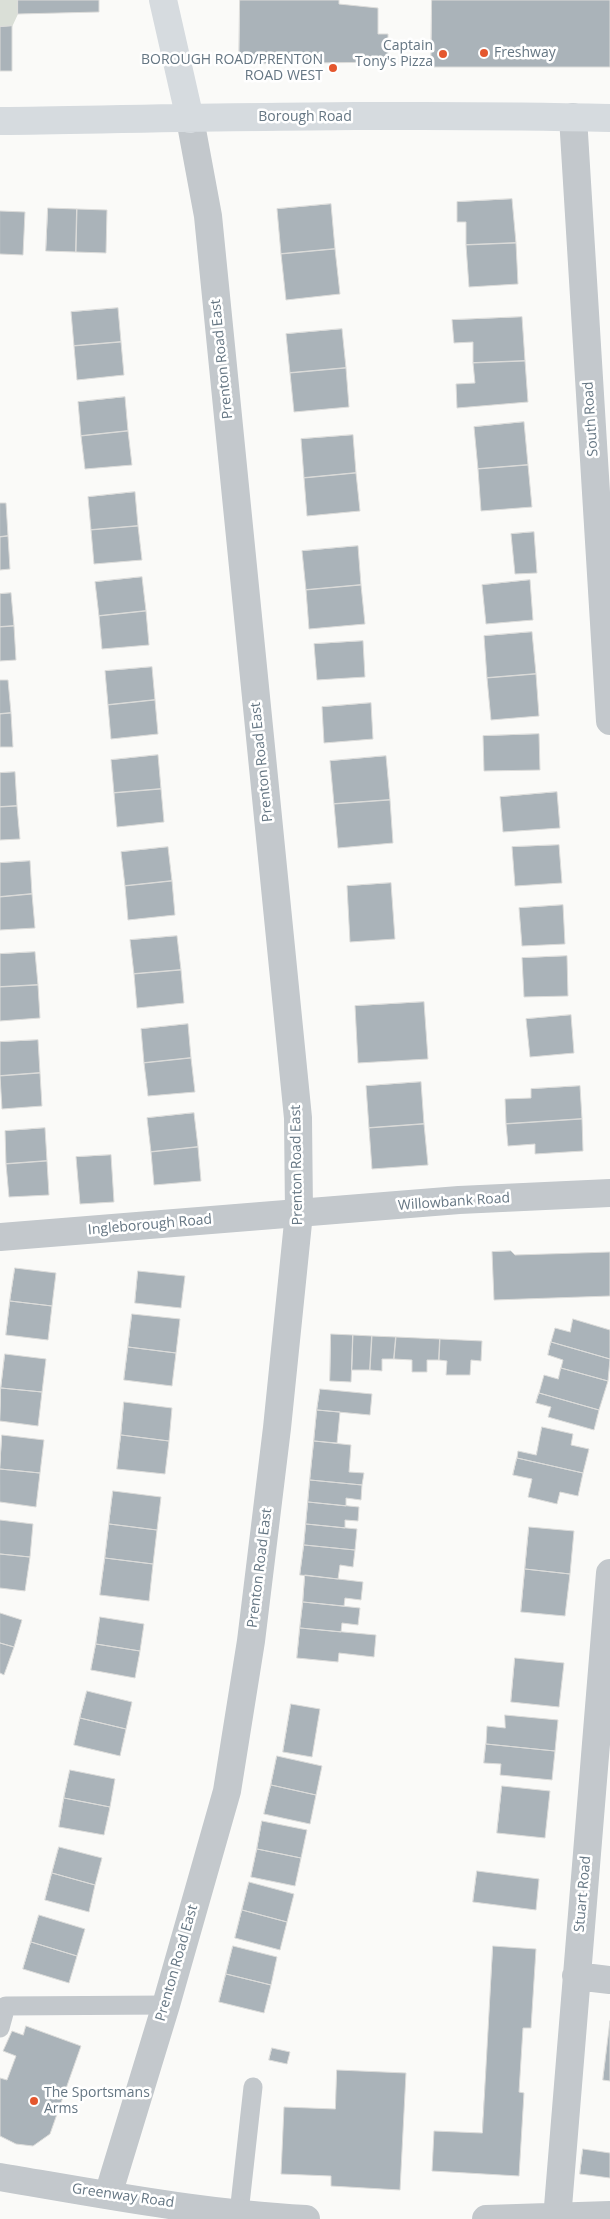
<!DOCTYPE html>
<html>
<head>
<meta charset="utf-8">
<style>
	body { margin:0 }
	canvas { display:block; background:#fafaf8 }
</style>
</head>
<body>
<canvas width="610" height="2219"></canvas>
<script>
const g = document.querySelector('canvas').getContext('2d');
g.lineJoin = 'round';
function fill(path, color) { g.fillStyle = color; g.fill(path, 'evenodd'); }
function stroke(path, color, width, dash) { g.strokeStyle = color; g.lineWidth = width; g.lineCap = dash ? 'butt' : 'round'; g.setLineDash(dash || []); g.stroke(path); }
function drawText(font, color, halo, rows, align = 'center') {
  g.font = font + ' "Open Sans",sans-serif'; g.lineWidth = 5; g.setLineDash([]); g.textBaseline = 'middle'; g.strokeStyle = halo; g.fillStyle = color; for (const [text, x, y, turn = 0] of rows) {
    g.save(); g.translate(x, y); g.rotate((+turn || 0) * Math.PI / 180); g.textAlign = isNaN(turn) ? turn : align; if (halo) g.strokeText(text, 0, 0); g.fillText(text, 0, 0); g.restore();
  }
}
const green = new Path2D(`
	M 0,0 L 99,0 L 18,14 L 12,27 L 12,71 L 0,71 Z`);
const building = new Path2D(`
	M 18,0 L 99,0 L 99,12 L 18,14 Z
	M 240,0 L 339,0 L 339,4 L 378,8 L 378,34 L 388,34 L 388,62 L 239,64 Z
	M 432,0 L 610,0 L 610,67 L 431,67 Z
	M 12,26 L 12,71 L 0,71 L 0,27 Z
	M 512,199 L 516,243 L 466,245 L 466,222 L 457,222 L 457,202 Z
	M 331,204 L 335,249 L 281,254 L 277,209 Z
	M 48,208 L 77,209 L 76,252 L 46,251 Z
	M 77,209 L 107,210 L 106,253 L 76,252 Z
	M 0,211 L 25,212 L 23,255 L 0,254 Z
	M 516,243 L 518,284 L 469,287 L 466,245 Z
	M 335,249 L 340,294 L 286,300 L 281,254 Z
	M 118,308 L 121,342 L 74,346 L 71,312 Z
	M 522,317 L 525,361 L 473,363 L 473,342 L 454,343 L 452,320 Z
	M 342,329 L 346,368 L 290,373 L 286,334 Z
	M 121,342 L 124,375 L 77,380 L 74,346 Z
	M 525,361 L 528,402 L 457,408 L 456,384 L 475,383 L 473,363 Z
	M 346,368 L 349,407 L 294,412 L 290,373 Z
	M 125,397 L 128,431 L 81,436 L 78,402 Z
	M 524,422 L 528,465 L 478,469 L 474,427 Z
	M 128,431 L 132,465 L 85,469 L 81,436 Z
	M 353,435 L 356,473 L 304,478 L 301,439 Z
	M 528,465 L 532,507 L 481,511 L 478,469 Z
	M 356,473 L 360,511 L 307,516 L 304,478 Z
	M 135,492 L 138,526 L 91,530 L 88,497 Z
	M 0,503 L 6,503 L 8,536 L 0,537 Z
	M 138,526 L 142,560 L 94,564 L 91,530 Z
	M 534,532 L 537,573 L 515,574 L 511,534 Z
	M 8,536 L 10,569 L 0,570 L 0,537 Z
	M 358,546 L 361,585 L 306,590 L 302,551 Z
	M 142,577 L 146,611 L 99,616 L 95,582 Z
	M 530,580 L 533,620 L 486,624 L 482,585 Z
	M 361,585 L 365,624 L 309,629 L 306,590 Z
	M 11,593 L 14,626 L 0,627 L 0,594 Z
	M 146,611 L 149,645 L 102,649 L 99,616 Z
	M 14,626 L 16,660 L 0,661 L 0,627 Z
	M 532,632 L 536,674 L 487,678 L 484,636 Z
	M 363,641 L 365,677 L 317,680 L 314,644 Z
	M 152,667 L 155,700 L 108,705 L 105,671 Z
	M 536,674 L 539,716 L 491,720 L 487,678 Z
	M 0,680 L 8,680 L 11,713 L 0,714 Z
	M 155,700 L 158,734 L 111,739 L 108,705 Z
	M 371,703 L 373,739 L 324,743 L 322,707 Z
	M 11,713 L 13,747 L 0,747 L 0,714 Z
	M 539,734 L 540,770 L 484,771 L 483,736 Z
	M 158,755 L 161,789 L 114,793 L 111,760 Z
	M 386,756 L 390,800 L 334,804 L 330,761 Z
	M 15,772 L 17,806 L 0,807 L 0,773 Z
	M 161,789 L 164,822 L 117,827 L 114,793 Z
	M 557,792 L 560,828 L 503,832 L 500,797 Z
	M 390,800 L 393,843 L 338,848 L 334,804 Z
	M 17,806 L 20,839 L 0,840 L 0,807 Z
	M 559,845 L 562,883 L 515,886 L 512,847 Z
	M 168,847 L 172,881 L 125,886 L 121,852 Z
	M 30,861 L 32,894 L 0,897 L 0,863 Z
	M 172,881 L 175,915 L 128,920 L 125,886 Z
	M 391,883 L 395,939 L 350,942 L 347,886 Z
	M 32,894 L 35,928 L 0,930 L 0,897 Z
	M 563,905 L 565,944 L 522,946 L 519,908 Z
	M 177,936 L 181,970 L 134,974 L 130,940 Z
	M 35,952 L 38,985 L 0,987 L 0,954 Z
	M 567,956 L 568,996 L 524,997 L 522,958 Z
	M 181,970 L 184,1003 L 137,1008 L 134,974 Z
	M 38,985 L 40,1018 L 0,1021 L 0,987 Z
	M 424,1002 L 428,1059 L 358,1063 L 355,1006 Z
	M 571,1015 L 574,1053 L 530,1057 L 526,1019 Z
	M 188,1024 L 191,1058 L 144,1063 L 141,1029 Z
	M 38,1040 L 40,1073 L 0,1076 L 0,1042 Z
	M 191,1058 L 195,1092 L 148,1096 L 144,1063 Z
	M 40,1073 L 42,1106 L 2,1109 L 0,1076 Z
	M 421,1082 L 424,1124 L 369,1128 L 366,1086 Z
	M 580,1086 L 582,1119 L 506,1124 L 505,1099 L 531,1098 L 531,1089 Z
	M 194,1113 L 198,1147 L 151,1152 L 147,1118 Z
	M 582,1119 L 583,1151 L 535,1154 L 535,1144 L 508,1146 L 506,1124 Z
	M 424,1124 L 428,1165 L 372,1169 L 369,1128 Z
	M 45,1128 L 47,1161 L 6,1164 L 5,1131 Z
	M 198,1147 L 201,1181 L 154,1185 L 151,1152 Z
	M 111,1155 L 114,1202 L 80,1204 L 76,1157 Z
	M 47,1161 L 49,1195 L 9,1197 L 6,1164 Z
	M 511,1251 L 515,1255 L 610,1252 L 610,1296 L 494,1300 L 492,1252 Z
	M 15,1268 L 56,1273 L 52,1306 L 10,1301 Z
	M 138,1271 L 185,1276 L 181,1308 L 135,1303 Z
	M 10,1301 L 52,1306 L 48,1340 L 6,1335 Z
	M 132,1314 L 180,1319 L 176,1353 L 128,1347 Z
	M 573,1319 L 610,1330 L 610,1359 L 551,1342 L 555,1328 L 570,1332 Z
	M 331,1334 L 353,1335 L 351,1382 L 330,1381 Z
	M 353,1335 L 372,1336 L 370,1370 L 352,1370 Z
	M 372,1336 L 396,1337 L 394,1359 L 382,1359 L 382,1371 L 370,1370 Z
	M 396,1337 L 440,1339 L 439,1360 L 427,1360 L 427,1372 L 412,1372 L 412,1360 L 394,1359 Z
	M 440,1339 L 482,1341 L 481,1361 L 471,1360 L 470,1375 L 446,1375 L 447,1361 L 439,1360 Z
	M 551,1342 L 610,1359 L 608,1381 L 561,1368 L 563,1360 L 548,1355 Z
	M 128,1347 L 176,1353 L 172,1386 L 124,1380 Z
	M 5,1354 L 46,1359 L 42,1392 L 1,1388 Z
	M 561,1368 L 608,1381 L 599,1410 L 539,1393 L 544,1375 L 558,1379 Z
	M 1,1388 L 42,1392 L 38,1426 L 0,1421 Z
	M 320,1389 L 372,1394 L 370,1415 L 317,1410 Z
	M 539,1393 L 599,1410 L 594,1430 L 548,1417 L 551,1407 L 536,1403 Z
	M 124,1402 L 172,1408 L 169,1441 L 121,1435 Z
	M 317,1410 L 340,1412 L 337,1443 L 314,1441 Z
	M 542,1427 L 573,1434 L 571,1445 L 589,1449 L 583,1473 L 517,1458 L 518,1451 L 536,1455 Z
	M 2,1435 L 44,1440 L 40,1473 L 0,1469 Z
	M 121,1435 L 169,1441 L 165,1474 L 117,1469 Z
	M 314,1441 L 351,1445 L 349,1472 L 364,1473 L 362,1485 L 310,1480 Z
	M 517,1458 L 583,1473 L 578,1496 L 560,1492 L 557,1504 L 528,1497 L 532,1479 L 513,1475 Z
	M 0,1469 L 40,1473 L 36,1507 L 0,1502 Z
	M 310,1480 L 362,1485 L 361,1500 L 346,1498 L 346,1506 L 308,1502 Z
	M 113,1491 L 161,1497 L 157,1530 L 109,1524 Z
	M 308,1502 L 359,1507 L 358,1521 L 345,1520 L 345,1528 L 306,1524 Z
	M 0,1520 L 33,1524 L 30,1557 L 0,1554 Z
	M 109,1524 L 157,1530 L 153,1564 L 105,1558 Z
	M 306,1524 L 357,1529 L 355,1550 L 304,1545 Z
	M 529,1527 L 574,1531 L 570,1574 L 525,1569 Z
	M 304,1545 L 355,1550 L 353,1567 L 340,1565 L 338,1579 L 300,1575 Z
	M 0,1554 L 30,1557 L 25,1591 L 0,1588 Z
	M 105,1558 L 153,1564 L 149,1601 L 100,1595 Z
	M 525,1569 L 570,1574 L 565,1616 L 521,1612 Z
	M 305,1575 L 363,1582 L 361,1600 L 345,1598 L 344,1606 L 303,1602 Z
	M 303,1602 L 360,1608 L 358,1625 L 342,1623 L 341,1632 L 300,1628 Z
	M 0,1613 L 22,1620 L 14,1647 L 0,1643 Z
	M 100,1617 L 144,1624 L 140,1651 L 96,1644 Z
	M 300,1628 L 376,1635 L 374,1657 L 339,1653 L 338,1662 L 297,1658 Z
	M 0,1643 L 14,1647 L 4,1675 L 0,1673 Z
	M 96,1644 L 140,1651 L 135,1678 L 91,1670 Z
	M 515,1658 L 564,1663 L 559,1707 L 511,1702 Z
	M 87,1691 L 132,1702 L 126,1729 L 80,1718 Z
	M 291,1704 L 320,1709 L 312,1757 L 283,1752 Z
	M 505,1715 L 558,1720 L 555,1751 L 486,1744 L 487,1726 L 505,1728 Z
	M 80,1718 L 126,1729 L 120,1756 L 74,1745 Z
	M 486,1744 L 555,1751 L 552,1780 L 500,1775 L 501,1764 L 484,1763 Z
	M 277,1756 L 322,1766 L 316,1795 L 271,1785 Z
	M 70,1770 L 115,1779 L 110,1807 L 64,1798 Z
	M 271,1785 L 316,1795 L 310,1824 L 264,1814 Z
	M 502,1786 L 550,1791 L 545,1838 L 497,1833 Z
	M 64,1798 L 110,1807 L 104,1835 L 59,1827 Z
	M 262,1821 L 307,1830 L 301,1858 L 257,1849 Z
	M 59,1847 L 102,1858 L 95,1885 L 52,1873 Z
	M 257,1849 L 301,1858 L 295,1886 L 251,1877 Z
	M 477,1871 L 539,1879 L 536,1910 L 473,1902 Z
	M 52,1873 L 95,1885 L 89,1912 L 45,1900 Z
	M 249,1882 L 294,1894 L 287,1922 L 242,1910 Z
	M 242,1910 L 287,1922 L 280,1950 L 235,1938 Z
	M 39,1915 L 85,1929 L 77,1956 L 31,1942 Z
	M 31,1942 L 77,1956 L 69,1983 L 23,1969 Z
	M 233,1946 L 277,1957 L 271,1985 L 226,1974 Z
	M 493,1946 L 536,1949 L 531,2028 L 523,2028 L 519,2092 L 524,2093 L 519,2176 L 432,2171 L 434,2131 L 482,2133 Z
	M 226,1974 L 271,1985 L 264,2013 L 219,2002 Z
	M 610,2021 L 610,2081 L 603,2080 Z
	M 26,2026 L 81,2046 L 50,2134 L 33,2146 L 16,2144 L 0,2136 L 0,2078 L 7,2080 L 16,2056 L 3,2051 L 12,2031 L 23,2035 Z
	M 272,2048 L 290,2052 L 287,2064 L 269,2060 Z
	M 337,2070 L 406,2073 L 400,2190 L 331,2186 L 331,2176 L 281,2174 L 284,2107 L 335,2109 Z
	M 583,2149 L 610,2153 L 610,2178 L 580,2174 Z`);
const lane = new Path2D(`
	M 0,2028 L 6,2006 L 166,2005
	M 239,2213 L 253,2087`);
const street = new Path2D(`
	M 573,117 L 610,721
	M 0,1237 L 459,1200 L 610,1193
	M 576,1976 L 610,1980
	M 0,2177 C 101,2194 204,2214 306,2219
	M 108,2195 L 166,2005 L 227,1791 L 251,1641 L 277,1428 L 299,1213 L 298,1118 L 208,216 L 190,119
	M 486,2219 L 610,2215
	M 557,2219 L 610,1573`);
const secondary = new Path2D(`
	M 163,0 L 190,119
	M 0,121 C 203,118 407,113 610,118`);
const markers = [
	[484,53,5,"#e4572e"],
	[443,54,5,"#e4572e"],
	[333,68,5,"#e4572e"],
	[34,2101,5,"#e4572e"]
];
const poiNames = [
	["Captain",433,46],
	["Tony's Pizza",433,62],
	["Freshway",494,53,"left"],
	["BOROUGH ROAD/PRENTON",323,60],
	["ROAD WEST",323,76],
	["The Sportsmans",44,2093,"left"],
	["Arms",44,2109,"left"]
];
const streetNames = [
	["Borough Road",305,117],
	["Prenton Road East",222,359,-96],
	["South Road",591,419,-94],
	["Prenton Road East",262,762,-96],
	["Prenton Road East",297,1165,-91],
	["Willowbank Road",454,1202,-4],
	["Ingleborough Road",150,1225,-5],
	["Prenton Road East",260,1568,-83],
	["Stuart Road",583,1894,-85],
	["Prenton Road East",177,1963,-74],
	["Greenway Road",123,2196,8]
];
fill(green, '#dadfd7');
fill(building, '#aab3b9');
stroke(building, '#dcdcda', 1);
stroke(lane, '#c3c8cc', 19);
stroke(street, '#c3c8cc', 28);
stroke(secondary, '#d6dbdf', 28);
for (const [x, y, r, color] of markers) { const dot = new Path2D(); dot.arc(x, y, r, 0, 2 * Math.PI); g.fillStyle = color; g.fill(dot); stroke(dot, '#fff', 2); }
drawText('14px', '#657683', '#fff', poiNames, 'right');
drawText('14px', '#657683', '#fff', streetNames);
</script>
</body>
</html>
